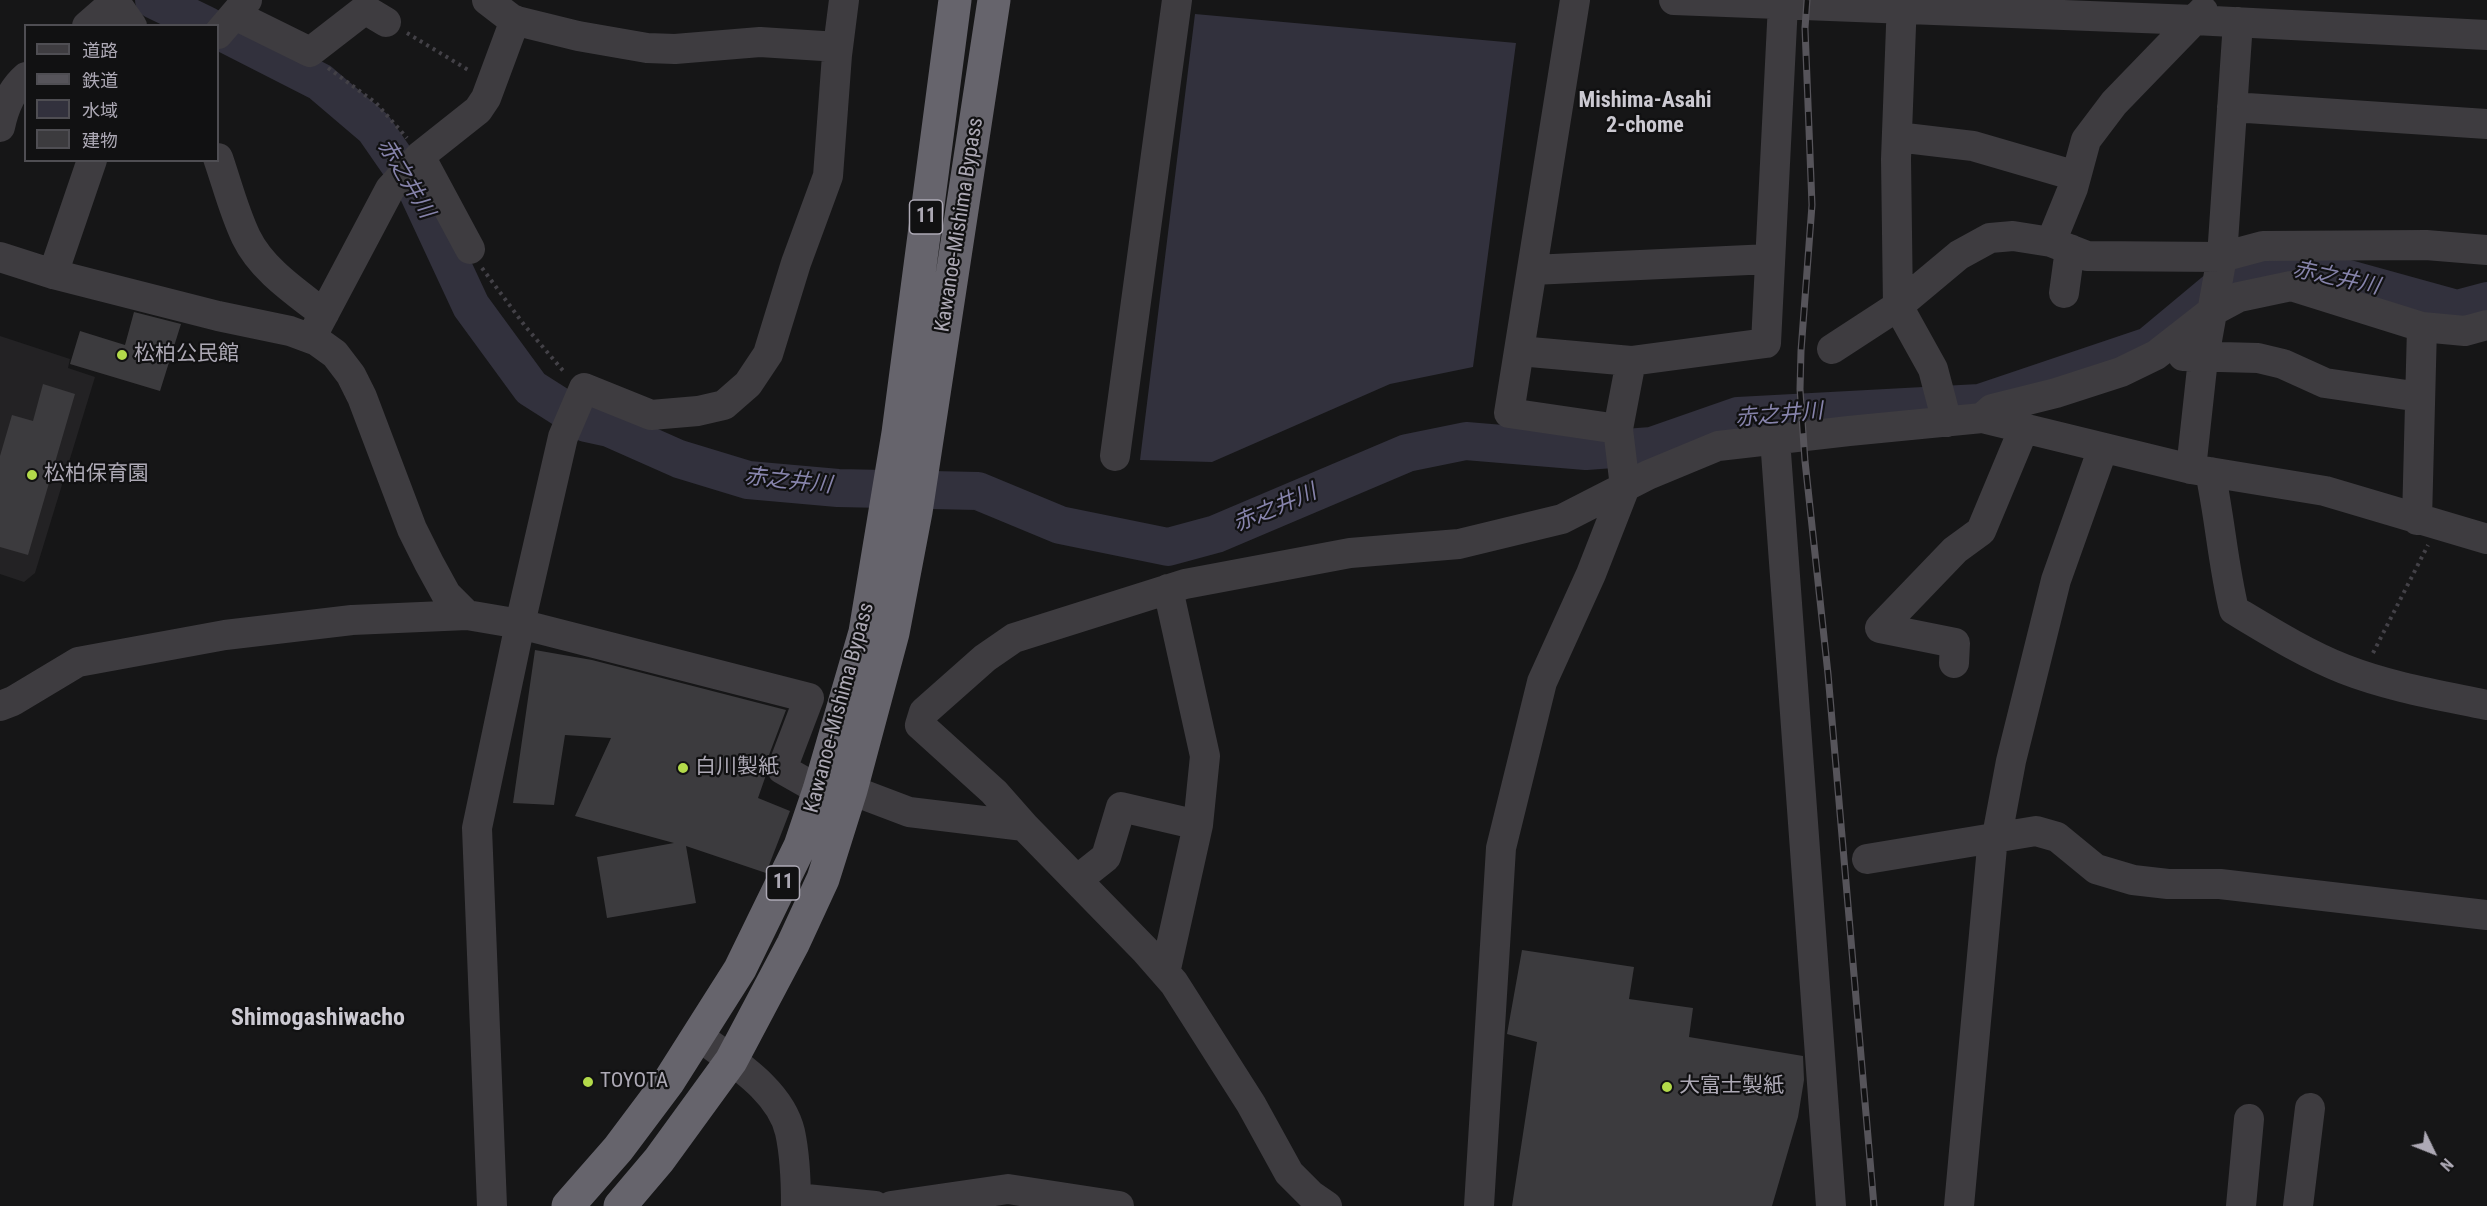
<!DOCTYPE html>
<html>
<head>
<meta charset="utf-8">
<style>
	body { margin:0 }
	#map { position:relative; width:2487px; height:1206px; overflow:hidden; background:#161617; font-family:"Roboto Condensed","Noto Sans JP",sans-serif }
	canvas { display:block }
	.legend { position:absolute; left:24px; top:24px; width:195px; height:138px; box-sizing:border-box; background:#111112; border:2px solid #4f4e53; margin:0; padding:8px 10px; list-style:none; font-size:18px; color:#ada9b5 }
	.legend li { display:flex; align-items:center; gap:12px; height:30px }
	.legend b { width:30px; border:2px solid #4f4e53 }
	.north { position:absolute; left:2403px; top:1122px; width:60px; height:60px; -webkit-text-stroke:4px #111112; paint-order:stroke; rotate:133deg; font-size:16px; font-weight:700; line-height:24px; text-align:center; color:#ada9b5 }
	.north::after { content:''; display:block; margin:auto; width:21px; height:27px; background:#ada9b5; clip-path:polygon(50% 0,100% 100%,50% 72%,0 100%) }
</style>
</head>
<body>
<div id="map">
<canvas width="2487" height="1206"></canvas>
<ul class="legend">
<li><b style="height:8px;background:#3e3c40"></b>道路</li>
<li><b style="height:8px;background:#56545a"></b>鉄道</li>
<li><b style="height:16px;background:#32313d"></b>水域</li>
<li><b style="height:16px;background:#3c3b3e"></b>建物</li>
</ul>
<div class="north">N</div>
</div>
<script>
const g = document.querySelector('canvas').getContext('2d');
g.lineJoin = 'round';
function fill(path, color) { g.fillStyle = color; g.fill(path, 'evenodd'); }
function stroke(path, color, width, dash) { g.strokeStyle = color; g.lineWidth = width; g.lineCap = dash ? 'butt' : 'round'; g.setLineDash(dash || []); g.stroke(path); }
function drawText(font, color, halo, rows, align = 'center') {
  g.font = font + ' "Roboto Condensed","Noto Sans JP",sans-serif'; g.lineWidth = 4.5; g.setLineDash([]); g.textBaseline = 'middle'; g.strokeStyle = halo; g.fillStyle = color; for (const [text, x, y, turn = 0] of rows) {
    g.save(); g.translate(x, y); g.rotate((+turn || 0) * Math.PI / 180); g.textAlign = isNaN(turn) ? turn : align; if (halo) g.strokeText(text, 0, 0); g.fillText(text, 0, 0); g.restore();
  }
}
const built = new Path2D(`
	M 0,336 L 70,359 L 68,368 L 95,377 L 35,573 L 24,582 L 0,574 Z`);
const water = new Path2D(`
	M 1195,14 L 1516,43 L 1473,367 L 1390,384 L 1212,462 L 1140,460 Z`);
const river = new Path2D(`
	M 154,0 L 208,26
	M 218,30 L 320,82 L 374,128 L 417,190 L 471,306 L 531,388 L 586,423 L 609,428 L 679,459 L 748,480 L 838,488 L 978,491 L 1060,525 L 1168,547 L 1216,534 L 1407,453 L 1466,441 L 1586,451 L 1652,446 L 1738,416 L 1980,403 L 2149,346 L 2227,281 L 2270,267 L 2316,270 L 2457,309 L 2487,301`);
const building = new Path2D(`
	M 134,312 L 181,324 L 160,391 L 70,364 L 80,331 L 125,345 Z
	M 43,384 L 75,394 L 28,555 L 0,547 L 0,456 L 12,415 L 33,421 Z
	M 535,650 L 592,660 L 786,710 L 766,763 L 766,775 L 758,798 L 790,811 L 766,873 L 686,846 L 696,903 L 607,918 L 597,857 L 674,843 L 575,816 L 611,738 L 565,735 L 554,805 L 513,803 Z
	M 1522,950 L 1634,967 L 1629,999 L 1693,1008 L 1689,1037 L 1803,1056 L 1804,1080 L 1798,1117 L 1772,1206 L 1512,1206 L 1537,1042 L 1507,1034 Z`);
const path = new Path2D(`
	M 407,33 L 470,71
	M 328,68 L 376,103 L 407,138
	M 482,268 L 525,326 L 565,373
	M 2373,653 L 2428,545`);
const minor = new Path2D(`
	M 487,0 L 513,20 L 578,36 L 647,48 L 675,49 L 760,42 L 838,47
	M 1674,0 L 2194,20 L 2487,35
	M 1902,0 L 1896,159 L 1898,306 L 1933,369 L 1947,422
	M 235,15 L 310,52 L 363,11 L 371,13 L 386,22
	M 87,26 L 110,6 L 118,6 L 132,26
	M 218,34 L 247,0
	M 2232,107 L 2487,124
	M 0,127 C 4,108 11,90 26,77
	M 1897,137 L 1973,146 L 2076,176
	M 420,156 L 470,249
	M 218,158 C 227,184 234,212 246,237 C 262,270 296,292 324,314
	M 2051,242 L 2073,188 L 2086,140 L 2114,103 L 2203,11
	M 0,257 L 53,274 L 218,316 L 290,331 L 317,341 L 335,354 L 351,375 L 362,397 L 412,529 L 429,563 L 446,594 L 467,615
	M 1532,270 L 1770,259
	M 53,274 L 92,160
	M 2064,293 L 2070,249
	M 311,338 L 390,189 L 420,156 L 478,110 L 486,98 L 515,20
	M 1832,349 L 1898,306 L 1959,255 L 1990,238 L 2013,236 L 2051,242 L 2087,256 L 2222,257 L 2263,246 L 2426,245 L 2487,250
	M 1519,351 L 1631,361 L 1766,343 L 1783,4
	M 2183,356 L 2258,358 L 2283,364 L 2325,383 L 2420,397
	M 1982,418 L 1992,409 L 2056,393 L 2121,372 L 2156,355 L 2211,312 L 2239,297 L 2291,286 L 2422,327 L 2465,331 L 2487,325
	M 1618,429 L 1631,361
	M 1775,439 L 1831,1206
	M 1115,456 L 1177,0
	M 2191,469 L 2202,368 L 2222,257 L 2238,22
	M 2210,472 C 2220,518 2223,565 2234,610 C 2269,631 2306,654 2344,669 C 2390,687 2439,695 2487,705
	M 2417,520 L 2422,327
	M 1954,663 L 1955,643 L 1880,628 L 1955,550 L 1981,531 L 2024,428
	M 0,706 L 13,701 L 78,662 L 225,635 L 352,620 L 467,615 L 520,624 L 809,698 L 782,769 L 819,790 L 851,790 L 909,812 L 1024,826 L 1146,951 L 1174,983 L 1251,1104 L 1289,1173 L 1311,1195 L 1327,1206
	M 1024,826 L 994,792 L 920,725 L 924,712 L 985,658 L 1014,638 L 1185,584 L 1350,553 L 1459,544 L 1562,519 L 1648,475 L 1718,446 L 1849,431 L 1982,418 L 2191,469 L 2325,491 L 2487,539
	M 1867,859 L 2036,831 L 2057,837 L 2096,869 L 2133,880 L 2168,884 L 2220,884 L 2487,915
	M 1077,880 L 1106,857 L 1121,807 L 1198,825
	M 1165,973 L 1198,825 L 1205,756 L 1168,589
	M 699,1036 C 731,1061 780,1089 790,1132 C 795,1155 796,1183 796,1206
	M 796,1198 L 875,1206
	M 492,1206 L 477,828 L 520,624 L 563,437 L 584,388 L 651,415 L 698,411 L 724,405 L 748,384 L 768,354 L 796,263 L 828,176 L 837,55 L 844,0
	M 891,1206 L 1008,1189 L 1119,1206
	M 1479,1206 L 1501,848 L 1542,682 L 1591,574 L 1625,487 L 1618,429 L 1509,413 L 1575,0
	M 1959,1206 L 1992,847 L 1997,836 L 2011,761 L 2056,580 L 2103,448
	M 2241,1206 L 2249,1119
	M 2298,1206 L 2310,1108`);
const highway = new Path2D(`
	M 568,1206 L 618,1149 L 669,1081 L 740,969 L 800,846 L 819,790 L 865,632 L 898,433 L 955,0
	M 620,1206 L 659,1160 L 731,1061 L 793,944 L 823,879 L 851,790 L 893,633 L 916,512 L 994,0`);
const rail = new Path2D(`
	M 1807,0 L 1805,28 L 1812,205 L 1801,351 L 1800,389 L 1805,461 L 1828,674 L 1874,1206`);
const markers = [
	[122,355,6,"#b3da4a"],
	[32,475,6,"#b3da4a"],
	[683,768,6,"#b3da4a"],
	[588,1082,6,"#b3da4a"],
	[1667,1087,6,"#b3da4a"]
];
const shields = [
	[926,217,33],
	[783,883,33]
];
const shieldNames = [
	["11",926,217],
	["11",783,883]
];
const streetNames = [
	["Kawanoe-Mishima Bypass",960,225,-81],
	["Kawanoe-Mishima Bypass",840,708,-75]
];
const poiNames = [
	["松柏公民館",134,355],
	["松柏保育園",44,475],
	["白川製紙",695,768],
	["TOYOTA",600,1082],
	["大富士製紙",1679,1087]
];
const neighbourhoodNames = [
	["Mishima-Asahi",1645,101],
	["2-chome",1645,126]
];
const waterNames = [
	["赤之井川",405,179,59],
	["赤之井川",2336,279,12],
	["赤之井川",1779,416,-5],
	["赤之井川",788,482,6],
	["赤之井川",1275,509,-23]
];
const quarterNames = [
	["Shimogashiwacho",318,1019]
];
fill(built, '#232224');
fill(water, '#32313d');
stroke(river, '#32313d', 38);
fill(building, '#3c3b3e');
stroke(path, '#434147', 4, [3, 4.5]);
stroke(minor, '#3e3c40', 30);
stroke(highway, '#66646c', 33);
stroke(rail, '#56545a', 7);
stroke(rail, '#111112', 4.5, [14]);
for (const [x, y, r, color] of markers) { const dot = new Path2D(); dot.arc(x, y, r, 0, 2 * Math.PI); g.fillStyle = color; g.fill(dot); stroke(dot, '#111112', 2); }
for (const [x, y, w] of shields) { const box = new Path2D(); box.roundRect(x - w / 2, y - 17, w, 34, 4.5); g.fillStyle = '#111112'; g.fill(box); stroke(box, '#ada9b5', 1.5); }
drawText('bold 20px', '#ada9b5', null, shieldNames);
drawText('21px', '#ada9b5', '#111112', streetNames);
drawText('21px', '#ada9b5', '#111112', poiNames, 'left');
drawText('bold 22px', '#cccad2', '#111112', neighbourhoodNames);
drawText('italic 22px', '#8784ac', '#111112', waterNames);
drawText('bold 24px', '#cccad2', '#111112', quarterNames);
</script>
</body>
</html>
